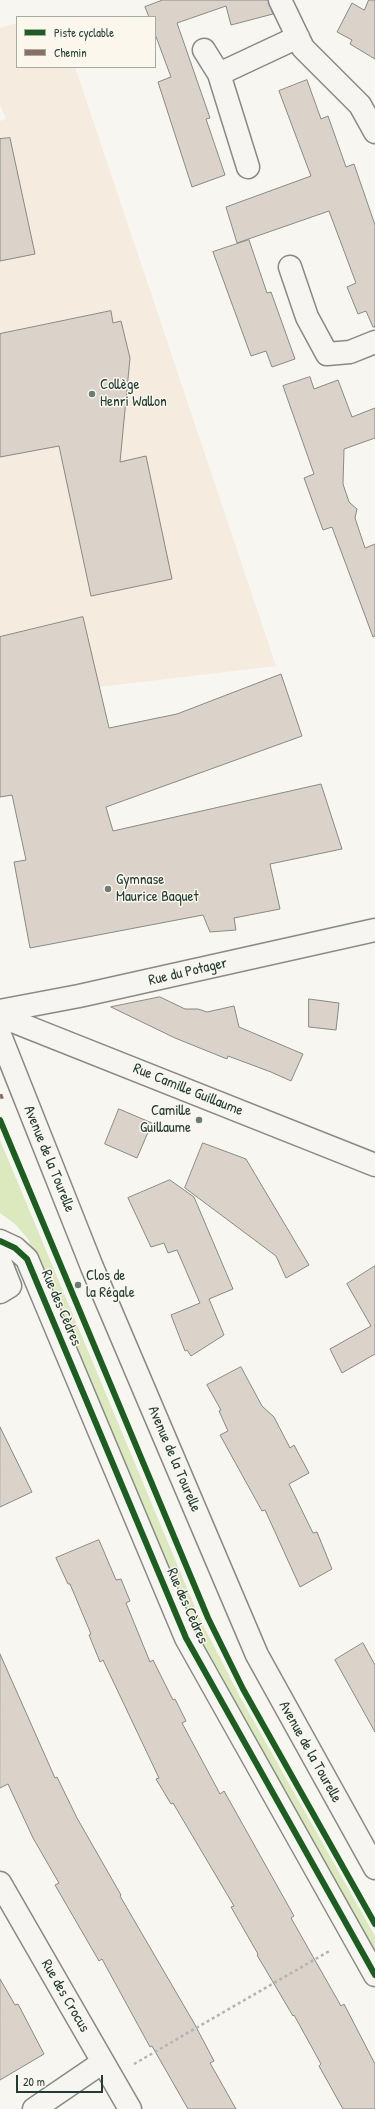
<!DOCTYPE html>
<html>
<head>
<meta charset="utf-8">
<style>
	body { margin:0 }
	#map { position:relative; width:375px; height:2109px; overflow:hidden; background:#f8f6f0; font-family:"Patrick Hand",sans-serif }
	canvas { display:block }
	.legend { position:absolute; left:16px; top:16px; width:140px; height:52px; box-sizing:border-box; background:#fbf7ec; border:1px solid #a3ada2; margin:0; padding:5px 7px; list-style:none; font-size:12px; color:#1f3d34 }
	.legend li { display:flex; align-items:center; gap:8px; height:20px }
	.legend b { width:20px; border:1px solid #a3ada2 }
	.scale { position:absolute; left:16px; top:2075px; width:87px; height:18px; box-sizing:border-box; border:2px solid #1f3d34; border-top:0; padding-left:5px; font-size:12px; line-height:14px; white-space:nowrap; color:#1f3d34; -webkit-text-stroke:3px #fbf7ec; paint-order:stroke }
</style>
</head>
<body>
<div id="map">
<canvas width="375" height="2109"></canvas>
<ul class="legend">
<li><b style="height:5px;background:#1b5e20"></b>Piste cyclable</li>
<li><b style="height:5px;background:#8d6e63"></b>Chemin</li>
</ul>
<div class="scale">20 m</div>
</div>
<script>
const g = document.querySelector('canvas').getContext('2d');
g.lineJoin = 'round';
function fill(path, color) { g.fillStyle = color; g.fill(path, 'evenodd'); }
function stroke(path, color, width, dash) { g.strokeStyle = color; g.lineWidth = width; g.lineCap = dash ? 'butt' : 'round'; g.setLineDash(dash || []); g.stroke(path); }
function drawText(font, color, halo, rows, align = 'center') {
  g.font = font + ' "Patrick Hand",sans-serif'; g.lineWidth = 3; g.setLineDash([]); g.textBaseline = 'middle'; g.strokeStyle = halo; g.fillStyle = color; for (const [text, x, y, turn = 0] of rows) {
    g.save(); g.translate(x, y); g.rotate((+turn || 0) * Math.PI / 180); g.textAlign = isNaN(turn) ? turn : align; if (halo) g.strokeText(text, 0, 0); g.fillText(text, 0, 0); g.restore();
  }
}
const built = new Path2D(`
	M 17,23 L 17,67 L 75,67 L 276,666 L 99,687 L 0,709 L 0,121 L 6,119 L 0,104 L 0,28 Z`);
const green = new Path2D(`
	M 0,1140 L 199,1617 L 239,1695 L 375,1936 L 375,1959 L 209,1659 L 28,1239 L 15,1224 L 0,1213 Z`);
const building = new Path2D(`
	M 163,0 L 268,0 L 273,14 L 231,25 L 226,6 L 177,23 L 210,118 L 206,119 L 225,175 L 192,187 L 158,82 L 171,77 L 155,34 L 155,17 L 149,17 L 145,7 Z
	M 369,0 L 375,0 L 375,59 L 350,44 L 352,40 L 337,32 L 352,3 L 364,10 Z
	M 307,80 L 321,119 L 328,116 L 346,167 L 354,164 L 375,225 L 375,327 L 373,327 L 366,311 L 358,314 L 347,287 L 356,283 L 329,211 L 237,243 L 226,207 L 311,176 L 279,91 Z
	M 10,138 L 35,254 L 0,261 L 0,139 Z
	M 249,240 L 267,293 L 271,292 L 295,359 L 272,367 L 266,351 L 251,356 L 213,252 Z
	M 111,311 L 113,323 L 121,321 L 130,358 L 120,462 L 146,456 L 172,579 L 91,596 L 59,446 L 0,457 L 0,334 Z
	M 310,377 L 314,389 L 338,380 L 352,417 L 375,408 L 375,438 L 344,449 L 343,484 L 349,502 L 357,509 L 355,518 L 365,548 L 375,544 L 375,636 L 373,637 L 332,527 L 323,530 L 304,478 L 314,474 L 283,386 Z
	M 83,617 L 109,728 L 177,714 L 281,674 L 302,736 L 106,807 L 113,831 L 321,784 L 342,849 L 270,864 L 280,909 L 234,918 L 236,930 L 210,932 L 203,915 L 30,948 L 14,862 L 26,860 L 12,795 L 0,797 L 0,637 Z
	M 160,997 L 185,1009 L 198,1009 L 207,1012 L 234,1006 L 239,1027 L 303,1054 L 291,1081 L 271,1072 L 228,1056 L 227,1059 L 175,1038 L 111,1007 Z
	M 309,999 L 339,1003 L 336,1030 L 309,1027 Z
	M 119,1109 L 152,1123 L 137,1158 L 105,1144 Z
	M 203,1143 L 246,1159 L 309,1265 L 286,1278 L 276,1256 L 185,1188 Z
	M 170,1180 L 194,1197 L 233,1289 L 209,1299 L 224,1335 L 191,1356 L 187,1350 L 185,1351 L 171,1315 L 200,1303 L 177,1250 L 168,1253 L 164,1243 L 151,1247 L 128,1198 Z
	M 375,1266 L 375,1354 L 342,1373 L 330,1349 L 371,1326 L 347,1284 Z
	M 241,1367 L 262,1406 L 274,1417 L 290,1448 L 294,1445 L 309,1473 L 289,1484 L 313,1533 L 317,1532 L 332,1569 L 300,1587 L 265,1510 L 262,1511 L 220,1435 L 228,1431 L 219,1411 L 221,1410 L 207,1385 Z
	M 0,1427 L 32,1492 L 0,1507 Z
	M 99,1540 L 116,1580 L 121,1579 L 130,1601 L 126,1603 L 150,1662 L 153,1660 L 173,1700 L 175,1699 L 186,1721 L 182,1723 L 220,1794 L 224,1791 L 294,1916 L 291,1918 L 341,2006 L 344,2004 L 375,2064 L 375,2109 L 343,2109 L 319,2066 L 321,2064 L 294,2015 L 293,2016 L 257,1955 L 258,1954 L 231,1907 L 234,1906 L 173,1803 L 171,1804 L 156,1779 L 159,1778 L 103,1660 L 100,1662 L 89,1635 L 91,1634 L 70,1584 L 68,1584 L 56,1558 Z
	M 363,1643 L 375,1665 L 375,1732 L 335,1660 Z
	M 0,1654 L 55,1778 L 57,1777 L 77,1818 L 121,1895 L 120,1896 L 194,2023 L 214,2061 L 210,2063 L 236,2109 L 188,2109 L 152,2046 L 150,2047 L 102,1959 L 99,1961 L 55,1885 L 59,1883 L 33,1838 L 8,1784 L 0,1788 Z
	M 0,1979 L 15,2005 L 18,2004 L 44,2054 L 0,2080 Z`);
const path = new Path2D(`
	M 134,2064 L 331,1950`);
const minor = new Path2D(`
	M 280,0 L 303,48 L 360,105 L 375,132
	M 204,50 L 219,74
	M 248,167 L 219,74 L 298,37
	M 290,267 L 307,317 L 327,354 L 350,352 L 375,342
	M 0,1011 L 79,996 L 375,930
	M 0,1016 L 375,1165
	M 0,1241 L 15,1248 L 27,1259 L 186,1638 L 375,1975
	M 0,1261 L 10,1286 L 0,1292
	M 0,1883 L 130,2109
	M 34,2109 L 103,2062`);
const secondary = new Path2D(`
	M 0,1035 L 92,1267 L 257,1655 L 375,1868`);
const quiet = new Path2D(`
	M 0,1097 L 3,1096`);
const cycleway = new Path2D(`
	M 0,1120 L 208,1618 L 243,1689 L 375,1924
	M 0,1241 L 15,1248 L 27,1259 L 186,1638 L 375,1975`);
const markers = [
	[92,394,4,"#6b7e76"],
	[108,889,4,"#6b7e76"],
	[199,1120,4,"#6b7e76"],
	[78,1285,4,"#6b7e76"]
];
const poiNames = [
	["Collège",100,385],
	["Henri Wallon",100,402],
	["Gymnase",116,880],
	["Maurice Baquet",116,897],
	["Camille",191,1111,"right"],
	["Guillaume",191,1128,"right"],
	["Clos de",86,1276],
	["la Régale",86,1293]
];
const streetNames = [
	["Rue du Potager",188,972,-13],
	["Rue Camille Guillaume",188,1090,22],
	["Avenue de la Tourelle",49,1159,68],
	["Rue des Cèdres",61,1308,67],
	["Avenue de la Tourelle",174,1459,67],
	["Rue des Cèdres",187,1606,66],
	["Avenue de la Tourelle",310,1752,61],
	["Rue des Crocus",65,1996,60]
];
fill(built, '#f5ebde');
fill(green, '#dce8bd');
fill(building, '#dbd2c9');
stroke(building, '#868b86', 1);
stroke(minor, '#868b86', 25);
stroke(secondary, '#868b86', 25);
stroke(path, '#b2b5b1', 2.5, [3, 3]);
stroke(minor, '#f6f5f1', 22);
stroke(secondary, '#f6f5f1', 22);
stroke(quiet, '#8d6e63', 5, [10, 5]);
stroke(cycleway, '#1b5e20', 6);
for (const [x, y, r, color] of markers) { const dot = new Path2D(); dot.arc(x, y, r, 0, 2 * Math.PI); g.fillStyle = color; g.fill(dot); stroke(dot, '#fbf7ec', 1.5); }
drawText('15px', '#1f3d34', '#fbf7ec', poiNames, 'left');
drawText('15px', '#1f3d34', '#fbf7ec', streetNames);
</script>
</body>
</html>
